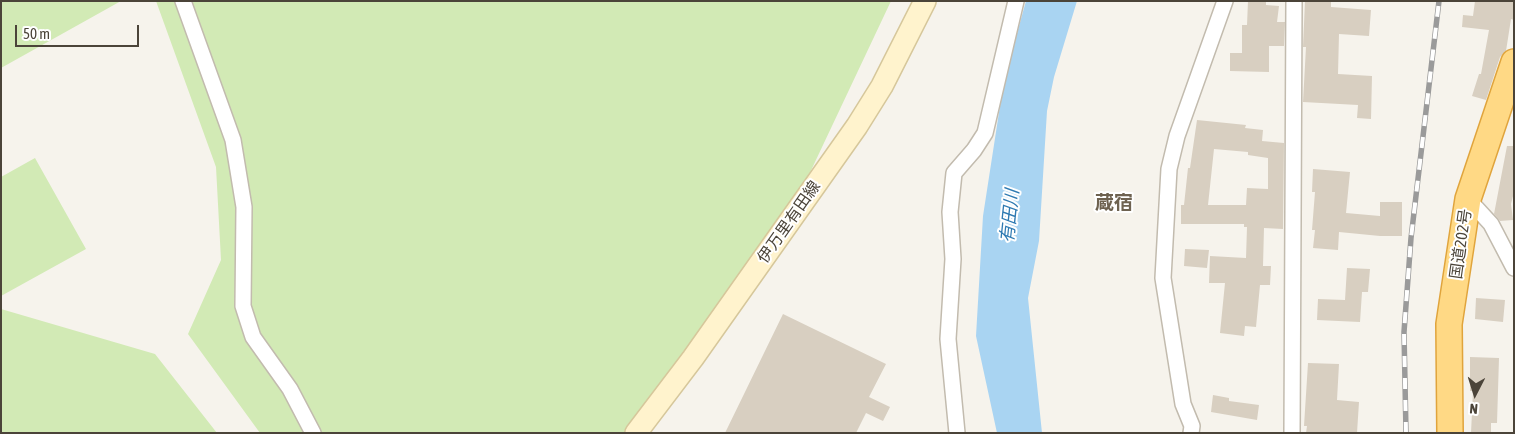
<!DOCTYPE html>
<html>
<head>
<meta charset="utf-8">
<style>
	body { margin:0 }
	#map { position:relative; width:1515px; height:434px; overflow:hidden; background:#f6f3ec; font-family:"Asap Condensed",sans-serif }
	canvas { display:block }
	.frame { position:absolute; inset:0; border:2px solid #4b4439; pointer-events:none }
	.north { position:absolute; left:1450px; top:369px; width:50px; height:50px; -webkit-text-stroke:4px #fff; paint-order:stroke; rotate:185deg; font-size:14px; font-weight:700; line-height:20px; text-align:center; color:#4b4439 }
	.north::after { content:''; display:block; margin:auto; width:18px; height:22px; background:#4b4439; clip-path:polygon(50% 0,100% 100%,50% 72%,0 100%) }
	.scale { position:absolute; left:15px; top:25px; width:124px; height:22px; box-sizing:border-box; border:2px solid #4b4439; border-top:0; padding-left:6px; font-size:15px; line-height:18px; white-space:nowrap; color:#4b4439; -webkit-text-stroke:4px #fff; paint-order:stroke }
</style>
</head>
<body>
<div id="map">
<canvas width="1515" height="434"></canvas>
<div class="frame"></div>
<div class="north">N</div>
<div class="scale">50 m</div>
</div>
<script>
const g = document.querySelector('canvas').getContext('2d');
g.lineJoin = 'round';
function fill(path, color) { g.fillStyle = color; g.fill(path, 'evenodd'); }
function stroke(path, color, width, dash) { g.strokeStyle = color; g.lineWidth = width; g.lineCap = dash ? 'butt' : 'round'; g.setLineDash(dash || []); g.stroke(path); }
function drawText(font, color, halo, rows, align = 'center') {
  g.font = font + ' "Asap Condensed","Noto Sans JP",sans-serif'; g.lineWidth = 4; g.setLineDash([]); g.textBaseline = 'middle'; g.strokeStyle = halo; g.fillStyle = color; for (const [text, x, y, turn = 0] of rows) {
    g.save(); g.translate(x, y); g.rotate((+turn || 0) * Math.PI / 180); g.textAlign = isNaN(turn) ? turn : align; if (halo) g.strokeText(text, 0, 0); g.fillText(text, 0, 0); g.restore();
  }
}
const green = new Path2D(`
	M 1,1 L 121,1 L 1,68 Z
	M 156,1 L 891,1 L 798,198 L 648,433 L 260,433 L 188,334 L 221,260 L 216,167 Z
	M 35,158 L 86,249 L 1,296 L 1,177 Z
	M 1,309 L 155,354 L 217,433 L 1,433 Z`);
const water = new Path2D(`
	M 1026,1 L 1077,1 L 1054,77 L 1047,111 L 1039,241 L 1028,298 L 1042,433 L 997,433 L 976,336 L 983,216 L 1004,80 Z`);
const building = new Path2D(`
	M 1248,1 L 1266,1 L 1266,5 L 1279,6 L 1277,22 L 1285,22 L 1284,46 L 1269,46 L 1269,72 L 1230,71 L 1230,53 L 1242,53 L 1242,25 L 1247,25 Z
	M 1305,1 L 1331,1 L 1331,7 L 1371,10 L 1369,36 L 1339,34 L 1338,74 L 1372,76 L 1371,119 L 1357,118 L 1358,105 L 1303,102 L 1306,47 L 1303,47 Z
	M 1475,1 L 1514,1 L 1514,20 L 1511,19 L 1506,51 L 1500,57 L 1486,100 L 1472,96 L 1479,74 L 1481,74 L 1489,30 L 1462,27 L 1463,15 L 1473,16 Z
	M 1197,120 L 1246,125 L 1245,128 L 1263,130 L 1262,141 L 1284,143 L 1283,229 L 1264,228 L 1263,266 L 1271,266 L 1270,285 L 1260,285 L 1256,327 L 1245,326 L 1244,336 L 1220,333 L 1225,283 L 1209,283 L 1210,256 L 1246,258 L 1247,227 L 1244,227 L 1244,224 L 1181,224 L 1181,205 L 1184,205 L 1188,168 L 1190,168 ZM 1214,149 L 1248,152 L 1248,155 L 1268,158 L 1268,189 L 1247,188 L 1246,205 L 1208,205 Z
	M 1507,146 L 1514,146 L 1514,192 L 1511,204 L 1513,220 L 1500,221 L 1494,214 Z
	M 1313,169 L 1350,172 L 1346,213 L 1380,216 L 1380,202 L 1402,202 L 1402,236 L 1380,236 L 1339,232 L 1338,250 L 1313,248 L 1315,230 L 1312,230 L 1315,192 L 1312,192 Z
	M 1185,249 L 1209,250 L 1207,268 L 1184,266 Z
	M 1347,268 L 1370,269 L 1368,292 L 1362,292 L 1360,322 L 1317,320 L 1318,299 L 1345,300 Z
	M 1476,298 L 1505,300 L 1503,322 L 1475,319 Z
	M 783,314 L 886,364 L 869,397 L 890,407 L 883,421 L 866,413 L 856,433 L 725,433 Z
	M 1470,357 L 1499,358 L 1497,423 L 1491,423 L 1491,433 L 1471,433 L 1473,391 L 1470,391 Z
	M 1308,363 L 1339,364 L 1337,400 L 1359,402 L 1357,433 L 1306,433 L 1307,426 L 1304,426 Z
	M 1213,395 L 1229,398 L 1229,401 L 1259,405 L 1257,420 L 1211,412 Z`);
const minor = new Path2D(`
	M 183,1 L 233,140 L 244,207 L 243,306 L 253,337 L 290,389 L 313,433
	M 1468,199 L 1491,224 L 1514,268
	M 957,433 L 948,339 L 953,259 L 950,212 L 954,173 L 974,150 L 985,133 L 1016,1
	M 1191,433 L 1192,426 L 1183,404 L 1163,278 L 1169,169 L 1177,136 L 1225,1
	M 1292,433 L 1294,1`);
const secondary = new Path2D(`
	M 636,433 L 693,358 L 857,126 L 882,86 L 925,1`);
const trunk = new Path2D(`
	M 1450,433 L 1449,324 L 1468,199 L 1514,62`);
const rail = new Path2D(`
	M 1406,433 L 1404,332 L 1411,238 L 1439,1`);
const streetNames = [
	["伊万里有田線",789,222,-55],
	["国道202号",1461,244,-82]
];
const waterNames = [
	["有田川",1010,216,-84]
];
const quarterNames = [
	["蔵宿",1114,203]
];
fill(green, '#d2eab5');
fill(water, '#a9d4f2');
fill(building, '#d8cfc1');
stroke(minor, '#c2bbae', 18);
stroke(secondary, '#d6c79b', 24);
stroke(trunk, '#e0a43c', 28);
stroke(minor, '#fff', 15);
stroke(secondary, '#fff3cd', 21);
stroke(trunk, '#ffd985', 25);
stroke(rail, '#9a9a9a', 5.5);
stroke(rail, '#fff', 4, [11]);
drawText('16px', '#4b4439', '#fff', streetNames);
drawText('italic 18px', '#2e7ab2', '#fff', waterNames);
drawText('bold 19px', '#6e6250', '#fff', quarterNames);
</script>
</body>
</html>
